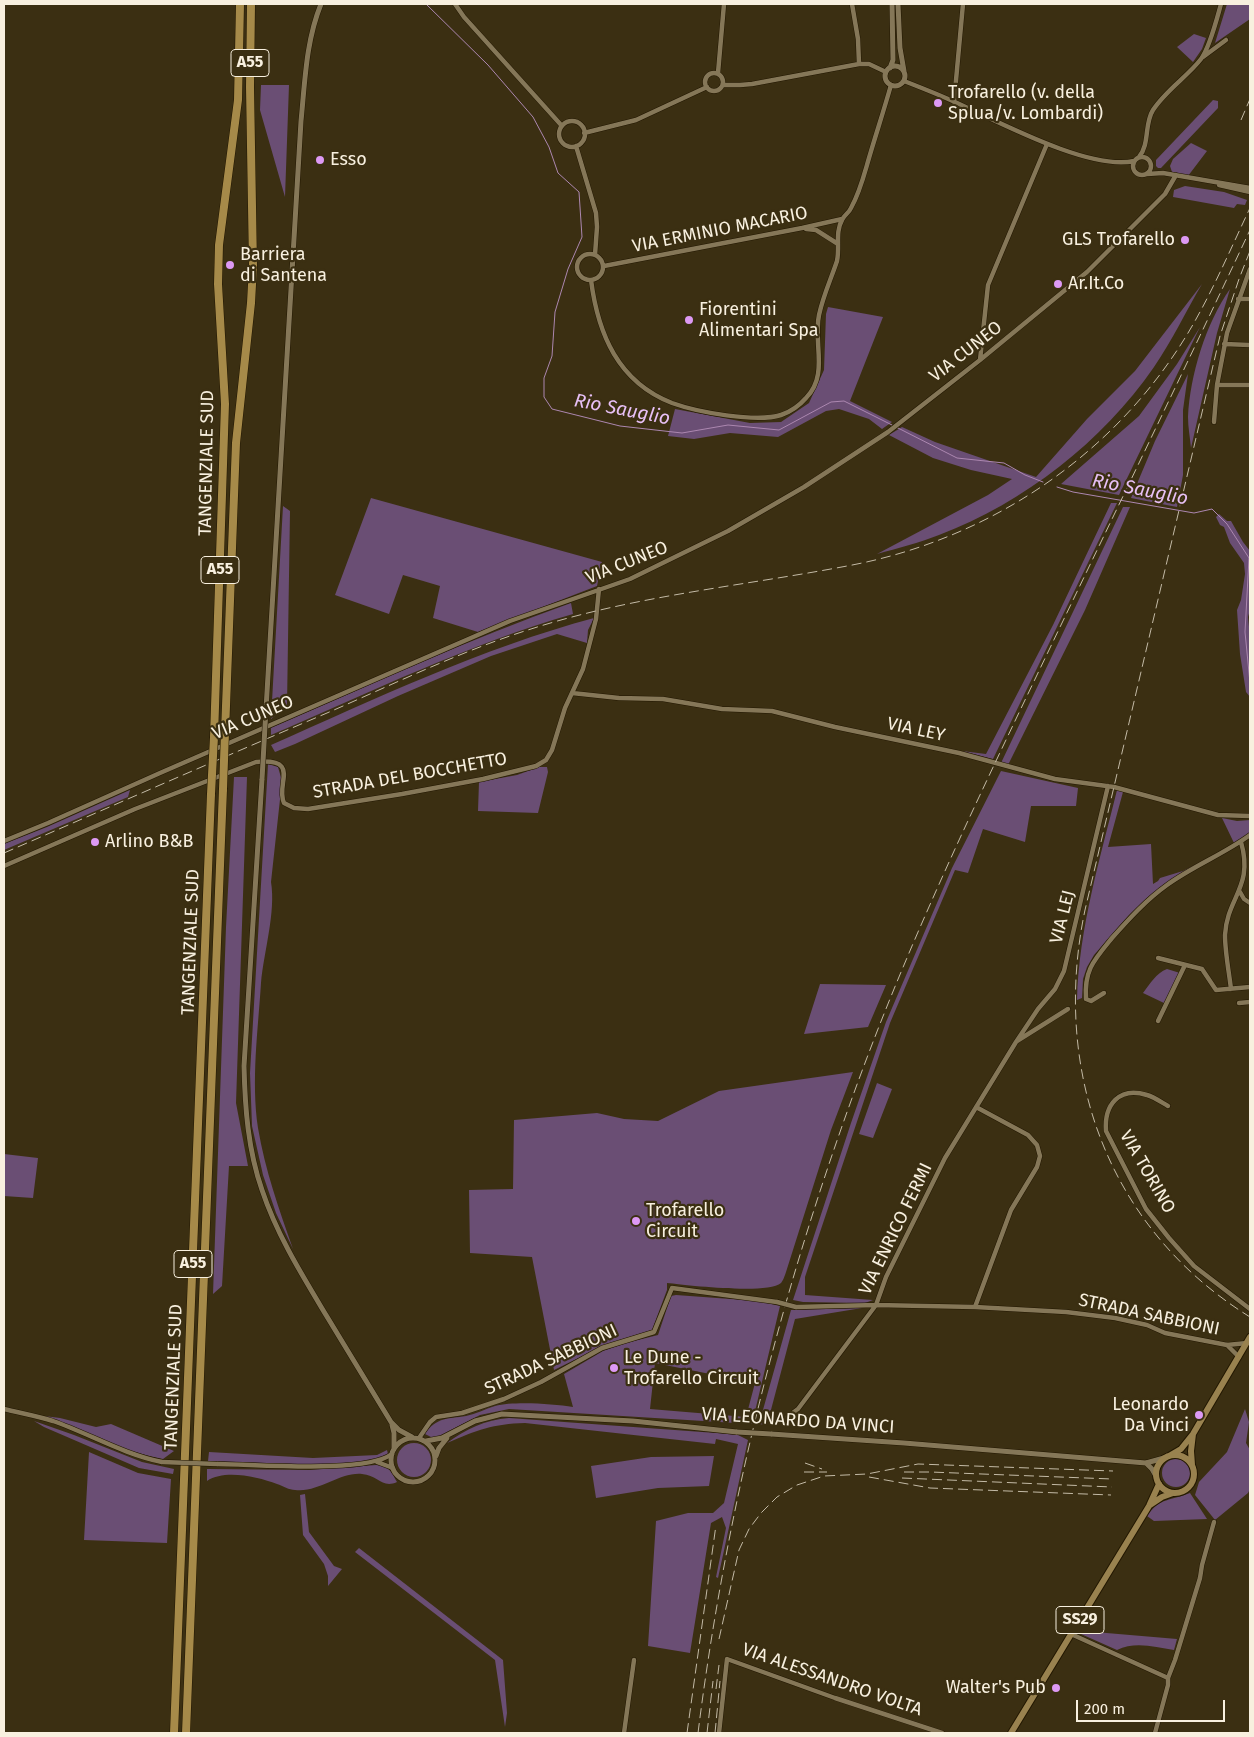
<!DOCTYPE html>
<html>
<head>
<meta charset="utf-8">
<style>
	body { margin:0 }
	#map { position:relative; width:1254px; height:1737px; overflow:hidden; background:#3b2f12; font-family:"Fira Sans",sans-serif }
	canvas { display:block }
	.frame { position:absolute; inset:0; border:5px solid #f8f0df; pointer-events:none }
	.scale { position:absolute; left:1076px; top:1700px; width:149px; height:22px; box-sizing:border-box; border:2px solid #f8f0df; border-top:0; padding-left:6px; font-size:15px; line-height:18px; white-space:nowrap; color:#f8f0df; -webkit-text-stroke:4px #3b2f12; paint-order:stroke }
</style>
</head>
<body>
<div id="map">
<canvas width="1254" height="1737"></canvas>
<div class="frame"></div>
<div class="scale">200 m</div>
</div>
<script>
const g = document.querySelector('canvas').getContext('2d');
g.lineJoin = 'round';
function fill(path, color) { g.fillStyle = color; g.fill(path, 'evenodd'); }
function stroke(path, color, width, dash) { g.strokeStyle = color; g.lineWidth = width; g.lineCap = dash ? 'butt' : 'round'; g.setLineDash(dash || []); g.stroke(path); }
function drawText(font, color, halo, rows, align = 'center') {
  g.font = font + ' "Fira Sans",sans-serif'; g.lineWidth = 4.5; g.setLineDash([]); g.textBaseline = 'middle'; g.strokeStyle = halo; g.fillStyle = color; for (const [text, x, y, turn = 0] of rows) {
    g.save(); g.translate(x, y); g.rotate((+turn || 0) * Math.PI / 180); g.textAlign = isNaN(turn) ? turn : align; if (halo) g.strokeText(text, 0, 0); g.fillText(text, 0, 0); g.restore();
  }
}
const green = new Path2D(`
	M 1227,4 L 1250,4 L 1250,19 L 1215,43 Z
	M 1194,34 L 1206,38 L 1202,49 L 1193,62 L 1177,47 Z
	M 261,85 L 289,85 L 285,197 L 260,110 Z
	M 1213,100 L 1218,101 L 1218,108 L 1161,168 L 1158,168 L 1156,166 L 1156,160 Z
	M 1191,143 L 1207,151 L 1188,176 L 1172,172 L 1170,166 L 1173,159 Z
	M 1185,186 L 1224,192 L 1247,200 L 1245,205 L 1237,204 L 1234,208 L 1173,197 L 1174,190 Z
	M 1202,284 C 1186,311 1172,341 1154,367 C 1102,442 1025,502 939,535 C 919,543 898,548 877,554 L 988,495 L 1012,479 L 971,470 L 933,458 L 889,435 L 902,427 L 935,442 L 1036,477 L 1087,419 L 1135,371 Z
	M 1230,289 L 1217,333 L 1191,448 C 1190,438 1188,427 1188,417 C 1190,375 1206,323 1230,289 Z
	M 828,307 L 883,317 L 850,401 L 892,422 L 882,429 L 869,419 L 839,409 L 826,411 L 778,437 L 730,433 L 694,439 L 668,436 L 675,409 L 750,423 L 781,422 L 809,403 L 824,370 L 826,314 Z
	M 1200,327 L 1119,495 L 1061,484 L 1139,416 L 1177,364 Z
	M 1188,374 L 1183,410 L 1183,475 L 1177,507 L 1131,498 L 1155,441 Z
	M 371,498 L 602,562 L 597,586 L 478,632 L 433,618 L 440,586 L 403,575 L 389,614 L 335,595 Z
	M 1111,503 L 1117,503 L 993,759 L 962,751 L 986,754 L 1053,625 Z
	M 283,506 L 290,511 L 287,706 L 271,719 Z
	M 1123,507 L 1130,507 L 1085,610 L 1008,765 L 1001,763 Z
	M 1219,514 L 1227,521 L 1231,521 L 1243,542 L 1250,551 L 1250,610 L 1248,617 L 1250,636 L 1250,697 L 1246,692 L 1240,654 L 1237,610 L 1241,600 L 1245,574 L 1244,563 L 1230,543 L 1224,527 L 1220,525 L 1216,517 Z
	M 571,603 L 573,614 C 469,644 371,692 271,735 L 271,728 C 370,685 469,639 571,603 Z
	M 594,618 L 588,630 L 587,643 L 557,634 L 491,656 L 398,696 L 295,744 L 275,752 L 271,745 C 377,698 482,648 594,618 Z
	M 268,764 L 278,767 L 282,781 L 271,882 C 276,912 264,951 261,983 C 258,1031 251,1080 258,1128 C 265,1170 279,1209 293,1249 L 276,1213 L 263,1175 L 252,1126 L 250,1073 Z
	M 539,767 L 547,767 L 548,772 L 538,813 L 478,811 L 479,782 L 517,775 Z
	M 1001,771 L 1078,788 L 1076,806 L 1031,806 L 1025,842 L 983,829 L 968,873 L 955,870 L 890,1023 L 805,1277 L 805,1295 L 873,1300 L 865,1303 L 803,1302 L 793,1300 L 851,1123 L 886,1022 L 952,868 Z
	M 234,777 L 247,777 L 236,1103 L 248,1166 L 229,1166 L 222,1286 L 213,1294 L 226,927 Z
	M 130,790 L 128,797 L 4,850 L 4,844 L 47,827 Z
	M 1117,790 L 1123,792 L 1108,847 L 1151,844 L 1153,884 L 1158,881 L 1160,878 L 1183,871 L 1206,859 L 1168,882 L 1148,897 L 1129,915 L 1094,955 L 1087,967 L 1083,979 L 1082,998 L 1077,1000 C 1079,928 1100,859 1117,790 Z
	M 1222,818 L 1237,821 L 1250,820 L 1250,833 L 1234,843 Z
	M 1167,969 L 1180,973 L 1164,1003 L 1143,993 C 1150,984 1156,973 1167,969 Z
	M 820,984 L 886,985 L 868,1027 L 804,1034 Z
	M 853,1072 L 831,1130 L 786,1272 C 785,1275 783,1281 781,1283 C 767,1295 687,1285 667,1283 L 667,1290 L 652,1330 L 607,1344 L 554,1370 L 532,1257 L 470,1253 L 469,1190 L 513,1189 L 514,1120 L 597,1113 L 624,1119 L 658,1121 L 719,1091 Z
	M 877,1083 L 892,1089 L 873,1138 L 859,1134 Z
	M 4,1154 L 38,1158 L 33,1198 L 4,1196 Z
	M 676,1295 L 758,1301 L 780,1306 L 752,1424 L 509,1409 L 480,1415 L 439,1436 L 433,1438 L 425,1434 C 436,1417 448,1419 466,1416 C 476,1414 485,1409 495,1406 C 515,1401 553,1404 573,1407 L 564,1374 L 603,1351 L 626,1343 L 658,1335 L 671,1296 ZM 655,1363 L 755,1383 L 746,1417 L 650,1409 Z
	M 862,1308 L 795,1319 L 767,1425 L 759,1424 L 791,1310 Z
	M 1245,1409 L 1249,1422 L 1246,1443 L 1250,1450 L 1250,1489 L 1248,1493 L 1215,1520 L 1195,1495 L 1199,1482 L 1227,1452 Z
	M 44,1416 L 60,1418 L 96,1427 L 111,1424 L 174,1451 L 163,1459 C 121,1451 83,1432 44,1416 Z
	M 509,1418 L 716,1433 L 738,1435 L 748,1440 L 718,1578 L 716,1577 L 726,1528 L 722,1517 L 711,1523 L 690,1653 L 648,1646 L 656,1521 L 688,1513 L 713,1513 L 724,1503 L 738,1444 L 716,1439 L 715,1444 L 525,1423 C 493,1424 477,1430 447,1443 C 466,1429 485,1420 509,1418 Z
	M 34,1421 L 74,1435 L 142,1462 L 174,1469 L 173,1474 L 139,1468 L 44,1427 Z
	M397 1460a17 17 0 1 1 34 0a17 17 0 1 1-34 0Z
	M 387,1450 L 388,1454 L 378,1460 L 322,1465 L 208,1461 L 209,1452 L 313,1458 L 377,1455 Z
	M 89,1452 L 138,1473 L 171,1479 L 167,1543 L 84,1540 Z
	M 714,1456 L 709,1486 L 658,1488 L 596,1498 L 591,1466 L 651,1457 Z
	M1162 1473a14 14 0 1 1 28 0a14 14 0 1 1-28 0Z
	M 376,1465 C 389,1466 391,1471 397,1482 C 382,1489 378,1475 362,1474 C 339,1472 319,1493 295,1490 C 289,1490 283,1486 277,1484 C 258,1477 225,1469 207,1481 L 207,1469 L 310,1470 Z
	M 1190,1493 L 1207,1519 L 1154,1521 L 1147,1516 C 1160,1497 1171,1501 1190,1493 Z
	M 305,1494 L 309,1532 L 334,1566 L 342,1569 L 328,1586 L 328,1576 L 324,1564 L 303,1535 L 300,1495 Z
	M 359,1548 L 503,1660 L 507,1713 L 505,1727 L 495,1660 L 355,1552 Z
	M 1083,1631 L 1177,1639 L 1174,1650 C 1155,1647 1135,1641 1117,1650 L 1081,1634 Z`);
const stream = new Path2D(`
	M 426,4 L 488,65 L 533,117 L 549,147 L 558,173 L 579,192 L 582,237 L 568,269 L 555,312 L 552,356 L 544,378 L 544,397 L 552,409 L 620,426 L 682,433 L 728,425 L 779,430 L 831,402 L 844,401 L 892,425
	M 896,427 L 957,458 L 1004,463 L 1025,475 L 1043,482
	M 1057,487 L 1073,492 L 1194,513 L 1212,509 L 1227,524 L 1249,558 L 1245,632 L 1250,683`);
const minor = new Path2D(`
	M 455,4 L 464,17 L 562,126
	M 852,4 L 858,39 L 859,64
	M 1203,57 L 1226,40
	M705 82a9 9 0 1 1 18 0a9 9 0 1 1-18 0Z
	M 718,73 L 724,4
	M 904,81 C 922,88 940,95 957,103 C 999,122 1090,171 1134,161
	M 723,85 L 740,85 L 752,84 L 859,64 L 869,64 L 886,72
	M 954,102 L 963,4
	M559 134a13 13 0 1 1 26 0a13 13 0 1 1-26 0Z
	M 584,133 L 636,120 L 707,87
	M 576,146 L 596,213 L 597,227 L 595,255
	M1133 166a9 9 0 1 1 18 0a9 9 0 1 1-18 0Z
	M 1139,157 C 1150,144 1144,124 1153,110 C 1166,90 1188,76 1201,59 C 1210,47 1217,18 1221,4
	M 1147,174 L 1163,173 L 1250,188
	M 1219,185 L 1250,192
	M 806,229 L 816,230 L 838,244
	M577 267a13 13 0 1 1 26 0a13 13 0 1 1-26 0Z
	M 604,266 L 802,228 L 842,219
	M 591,280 C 598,334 618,382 672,403 C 697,412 756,423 781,415 C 790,412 799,406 806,398 C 829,375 813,343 819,315 C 823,296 831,279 837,261 C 840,247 835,232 842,220 C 844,215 849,213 851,208 C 860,192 864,175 869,158 C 876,134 884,110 891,85
	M 1238,299 L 1250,299
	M 1224,344 L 1250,345
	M 980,360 L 988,285 L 1047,144
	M 1217,385 L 1227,333 L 1250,269
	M 1214,422 L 1217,385 L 1250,385
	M 572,693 L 619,698 L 663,699 L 722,709 L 772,711 L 835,727 L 959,753 L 1055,779 L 1114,787 L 1218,815 L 1250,816
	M 4,841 L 48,823 L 160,773 L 510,621 L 630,579 L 728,531 L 804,487 L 888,432 L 980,360 L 1087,272 L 1165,194 L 1176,175
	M 4,866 L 135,809 L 256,762 C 302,758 275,784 284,803 L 294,808 L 308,809 L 402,794 L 483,779 L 536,766 L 546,760 L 552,750 L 565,708 L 583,669 L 596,619 L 599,589
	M 1240,892 L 1244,899 L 1250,903
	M 1158,958 L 1202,969 L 1216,990 L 1250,987
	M 1231,989 C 1229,972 1225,952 1225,935 C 1227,897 1254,887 1241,842
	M 1104,993 L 1091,1001 L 1086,999 C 1084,970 1094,960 1112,938 C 1129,919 1146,900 1167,885 C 1193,866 1224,854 1250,835
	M 1239,1003 L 1250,1002
	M 1158,1021 L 1185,965
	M 1017,1041 L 1068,1009
	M 1168,1106 C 1161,1102 1154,1097 1147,1095 C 1119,1086 1104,1105 1106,1131 L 1146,1209 L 1169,1238 L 1194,1266 L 1250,1309
	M 796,1307 L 876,1305 L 975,1307 L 1066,1312 L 1115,1318 L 1147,1325 L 1165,1333 L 1227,1345 L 1247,1343
	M 975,1307 L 1011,1210 L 1037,1167 L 1040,1156 L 1037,1145 L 1028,1135 L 976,1107
	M 1227,1345 L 1239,1357
	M 4,1409 C 20,1413 37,1416 53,1421 C 90,1434 123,1454 162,1462
	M 786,1418 L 798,1409 L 876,1305 L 886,1277 L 945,1158 L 1016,1042 L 1038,1009 L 1055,989 L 1064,971 L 1108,786
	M 419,1438 L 430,1422 L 436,1417 L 462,1413 L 504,1399 L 541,1382 L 602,1348 L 654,1332 L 672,1288 L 777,1302
	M 377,1462 L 393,1468
	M 217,1464 C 255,1464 365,1474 392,1454
	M 1071,1634 L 1168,1678 L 1168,1685 L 1155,1733
	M 1168,1678 L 1175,1660 L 1200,1578 L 1202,1565 L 1214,1522
	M 624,1733 L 634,1660
	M 719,1733 L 727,1659 L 835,1698 L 942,1733`);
const tertiary = new Path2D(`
	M 898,4 L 900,48 L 904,71
	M885 76a10 10 0 1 1 20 0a10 10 0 1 1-20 0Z
	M 890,68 L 893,60 L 892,4
	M 266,709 L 301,121 C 305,81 306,41 321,4
	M 262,779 L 244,1066 C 245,1108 248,1150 262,1190 C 277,1235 302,1275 326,1315 C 348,1351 369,1386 391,1422 L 399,1430 L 412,1437
	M 392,1425 L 394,1433 L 394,1449
	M 771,1434 L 904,1443 L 1146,1463 L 1164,1458
	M391 1460a22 22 0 1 1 44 0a22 22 0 1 1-44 0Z
	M 426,1441 L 442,1438 L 475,1421 L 502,1414 L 633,1421 L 737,1432
	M 436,1456 L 439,1448 L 447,1438
	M 1146,1463 L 1152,1469 L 1156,1476`);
const primary = new Path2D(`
	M1156 1474a19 19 0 1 1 38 0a19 19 0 1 1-38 0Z
	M 1169,1456 L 1181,1449 L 1193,1434 L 1250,1337
	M 1192,1465 L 1191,1451 L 1193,1434
	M 1150,1505 L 1162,1497 L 1173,1493
	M 1011,1733 L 1149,1506 L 1159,1484`);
const motorway = new Path2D(`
	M 225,732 L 236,443 L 251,303 L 253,266 L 250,87 L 251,4
	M 214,737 L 225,404 L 218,284 L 219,245 L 238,100 L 240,4
	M 174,1733 L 211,794
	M 186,1733 L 223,789`);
const rail = new Path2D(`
	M 1241,120 L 1250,99
	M 1250,251 L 1239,279 L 1220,336 L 1085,910 C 1051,1071 1108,1229 1250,1317
	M 4,853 C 112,806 219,759 327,713 C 394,684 461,651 531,629 C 633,596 742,586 847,566 C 988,540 1114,456 1188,333 C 1212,293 1230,250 1250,208
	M 805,1463 L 822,1469
	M 804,1472 L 827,1472
	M 904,1472 L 930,1472 L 1112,1479
	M 869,1477 L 930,1488 L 1111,1495
	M 902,1478 L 1112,1487
	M 719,1639 L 739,1550 L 749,1529 L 761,1513 L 777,1497 L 797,1485 L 824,1476 L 867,1474 L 918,1464 L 1113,1471
	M 716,1689 L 719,1665
	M 687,1733 L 716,1525
	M 698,1733 C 728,1493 790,1255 878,1029 C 925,909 981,792 1037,675 C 1108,527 1180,379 1250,230
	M 707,1733 L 713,1681
	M 715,1733 L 720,1681`);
const minorBridge = new Path2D(`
	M 777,1302 L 796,1307
	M 162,1462 L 217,1464`);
const tertiaryBridge = new Path2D(`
	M 262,779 L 266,709
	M 737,1432 L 771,1434`);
const motorwayBridge = new Path2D(`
	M 223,789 L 225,732
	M 211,794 L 214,737`);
const markers = [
	[938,103,5,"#dd99f4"],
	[320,160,5,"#dd99f4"],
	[1185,240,5,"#dd99f4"],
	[230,265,5,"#dd99f4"],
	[1058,284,5,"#dd99f4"],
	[689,320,5,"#dd99f4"],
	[95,842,5,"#dd99f4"],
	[636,1221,5,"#dd99f4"],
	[614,1368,5,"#dd99f4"],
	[1199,1415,5,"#dd99f4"],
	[1056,1688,5,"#dd99f4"]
];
const shields = [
	[250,63,38],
	[220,570,38],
	[193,1264,38],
	[1080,1620,48]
];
const shieldNames = [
	["A55",250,63],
	["A55",220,570],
	["A55",193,1264],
	["SS29",1080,1620]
];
const poiNames = [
	["Trofarello (v. della",948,93],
	["Splua/v. Lombardi)",948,114],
	["Esso",330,160],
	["GLS Trofarello",1175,240,"right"],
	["Barriera",240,255],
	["di Santena",240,276],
	["Ar.It.Co",1068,284],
	["Fiorentini",699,310],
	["Alimentari Spa",699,331],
	["Arlino B&B",105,842],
	["Trofarello",646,1211],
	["Circuit",646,1232],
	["Le Dune -",624,1358],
	["Trofarello Circuit",624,1379],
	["Leonardo",1189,1405,"right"],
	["Da Vinci",1189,1426,"right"],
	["Walter's Pub",1046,1688,"right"]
];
const streetNames = [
	["VIA ERMINIO MACARIO",720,230,-11],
	["VIA CUNEO",966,352,-38],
	["TANGENZIALE SUD",207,463,-89],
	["VIA CUNEO",627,563,-22],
	["VIA CUNEO",253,718,-23],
	["VIA LEY",916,730,12],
	["STRADA DEL BOCCHETTO",410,776,-10],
	["VIA LEJ",1063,917,-76],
	["TANGENZIALE SUD",191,942,-88],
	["VIA TORINO",1147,1172,60],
	["VIA ENRICO FERMI",896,1229,-64],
	["STRADA SABBIONI",1149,1315,12],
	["STRADA SABBIONI",551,1360,-25],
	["TANGENZIALE SUD",174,1377,-88],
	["VIA LEONARDO DA VINCI",798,1421,4],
	["VIA ALESSANDRO VOLTA",832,1680,19]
];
const waterNames = [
	["Rio Sauglio",622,410,11],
	["Rio Sauglio",1140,490,11]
];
fill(green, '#6a4e74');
stroke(stream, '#ac87b0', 1);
stroke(minor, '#221700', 5.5);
stroke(tertiary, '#221700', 6);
stroke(primary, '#221700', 8);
stroke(motorway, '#221700', 9);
stroke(minor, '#857758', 4.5);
stroke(tertiary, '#857758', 5);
stroke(primary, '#99824f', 6);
stroke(motorway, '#a68a49', 8);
stroke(rail, '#c4bba7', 1, [10, 5]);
stroke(minorBridge, '#221700', 5.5, []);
stroke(tertiaryBridge, '#221700', 6, []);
stroke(motorwayBridge, '#221700', 9, []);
stroke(minorBridge, '#857758', 4.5);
stroke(tertiaryBridge, '#857758', 5);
stroke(motorwayBridge, '#a68a49', 8);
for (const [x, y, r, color] of markers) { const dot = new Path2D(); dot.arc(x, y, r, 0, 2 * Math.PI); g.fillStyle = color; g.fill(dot); stroke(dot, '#3b2f12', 2); }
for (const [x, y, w] of shields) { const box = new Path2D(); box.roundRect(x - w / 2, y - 13.5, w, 27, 4); g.fillStyle = '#3b2f12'; g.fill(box); stroke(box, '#f8f0df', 1); }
drawText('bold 16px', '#f8f0df', null, shieldNames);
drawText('18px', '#f8f0df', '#3b2f12', poiNames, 'left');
drawText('18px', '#f8f0df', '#3b2f12', streetNames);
drawText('italic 19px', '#e8c0f6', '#3b2f12', waterNames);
</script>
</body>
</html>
